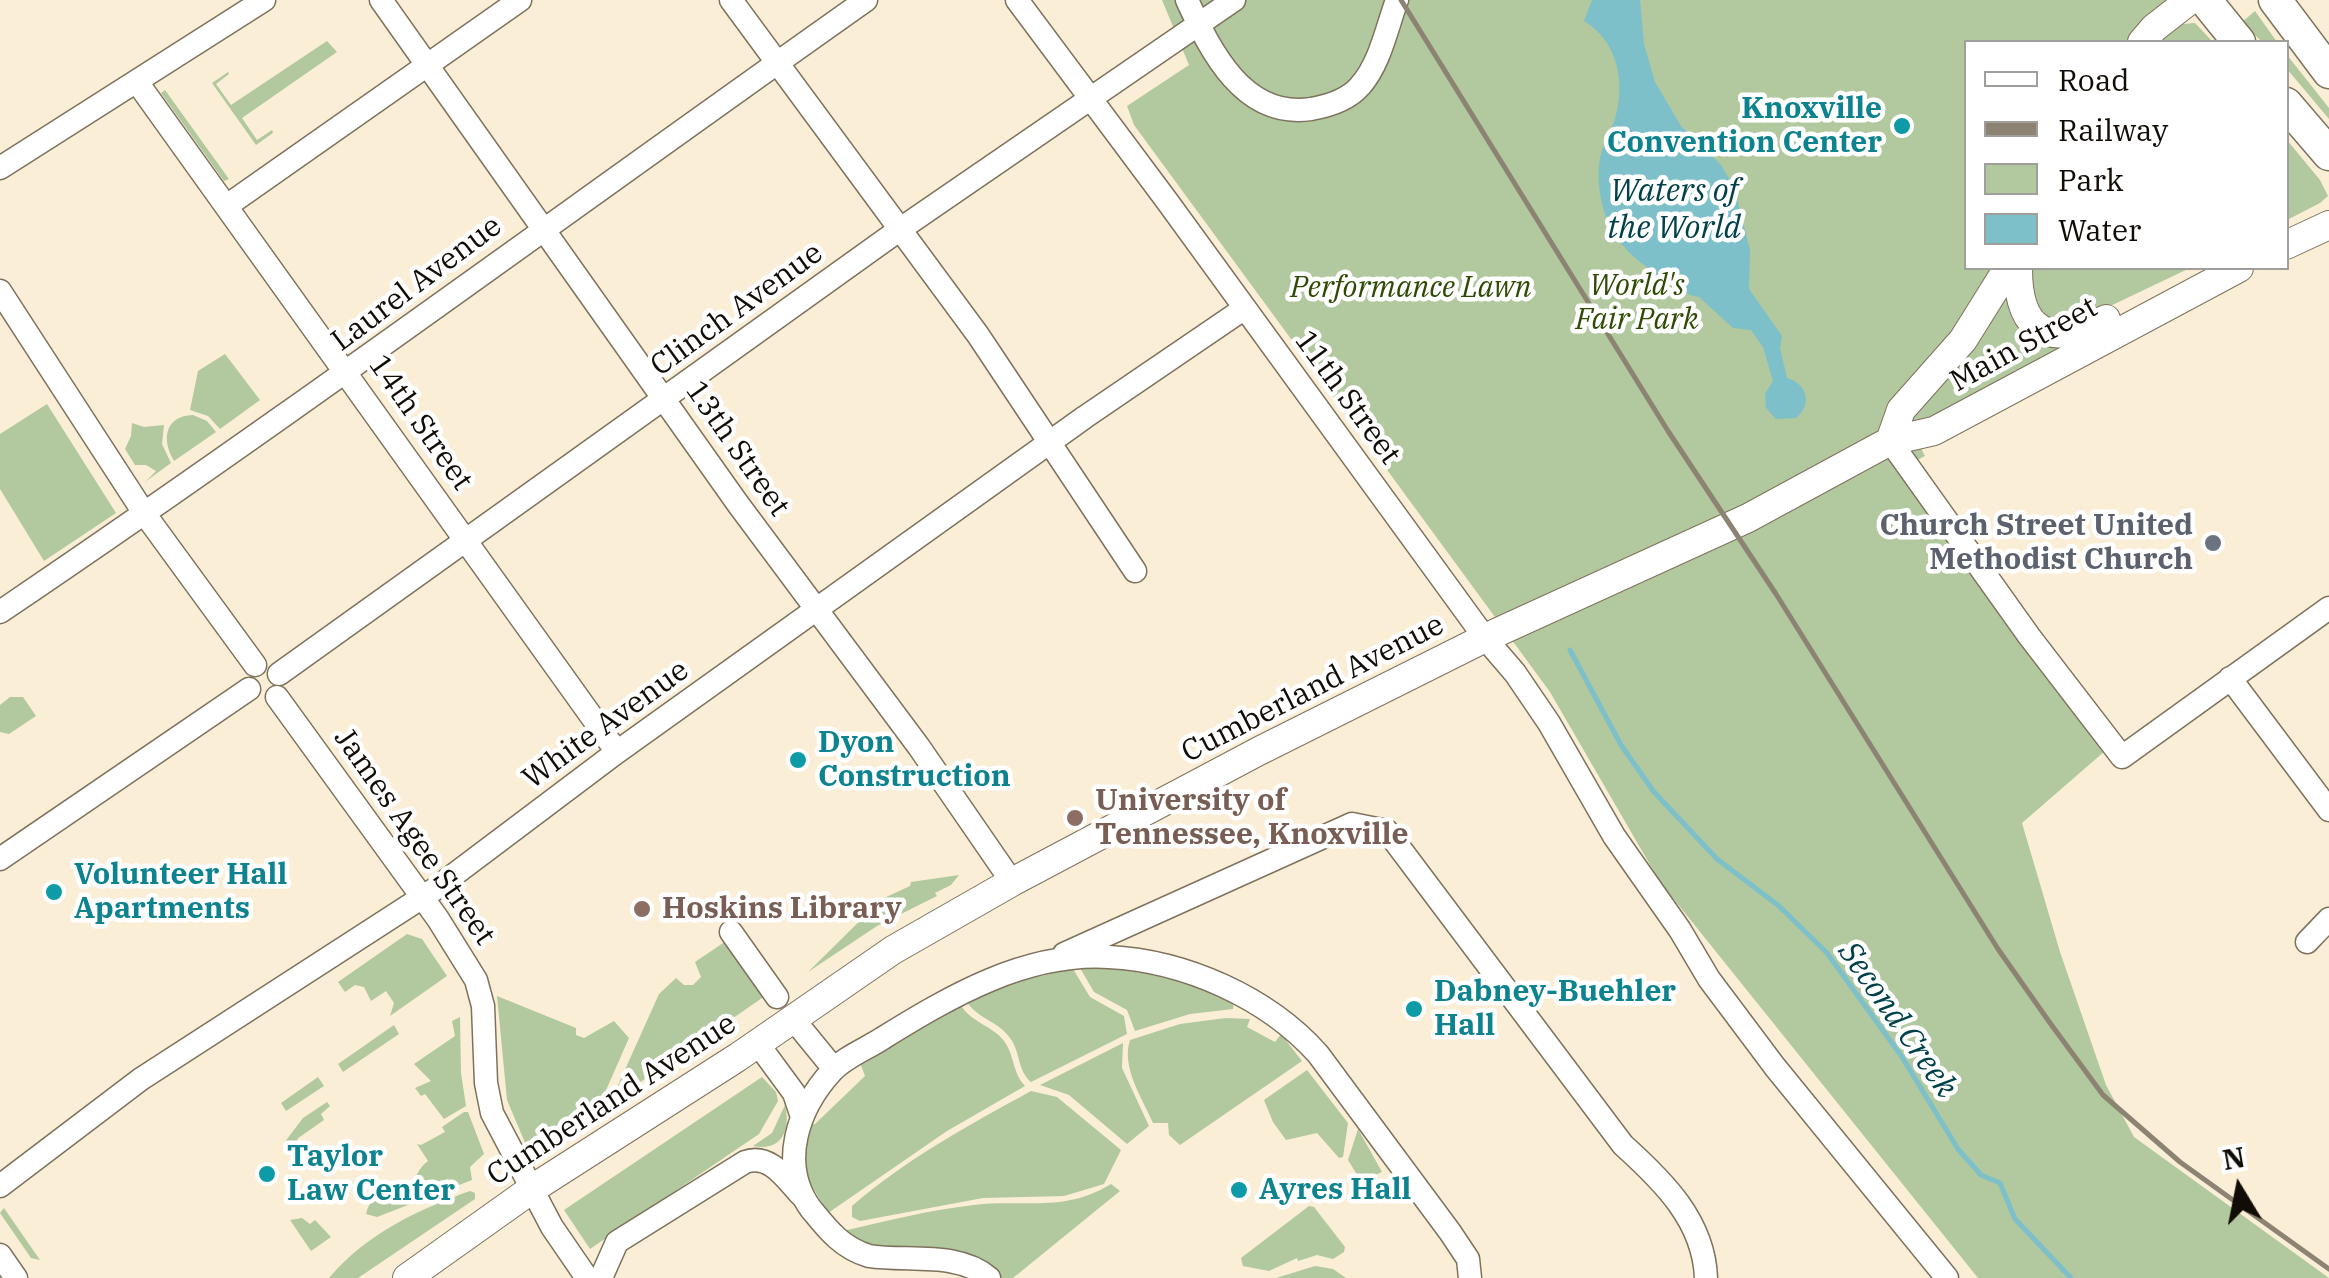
<!DOCTYPE html>
<html>
<head>
<meta charset="utf-8">
<style>
	body { margin:0 }
	#map { position:relative; width:2329px; height:1278px; overflow:hidden; background:#fbeed6; font-family:"IBM Plex Serif",serif }
	canvas { display:block }
	.legend { position:absolute; left:1964px; top:40px; width:325px; height:230px; box-sizing:border-box; background:#fff; border:2px solid #a09e9b; margin:0; padding:12px 18px; list-style:none; font-size:30px; color:#110c05 }
	.legend li { display:flex; align-items:center; gap:20px; height:50px }
	.legend b { width:50px; border:2px solid #a09e9b }
	.north { position:absolute; left:2189px; top:1138px; width:100px; height:100px; -webkit-text-stroke:8px #fff; paint-order:stroke; rotate:350deg; font-size:28px; font-weight:700; line-height:40px; text-align:center; color:#110c05 }
	.north::after { content:''; display:block; margin:auto; width:35px; height:45px; background:#110c05; clip-path:polygon(50% 0,100% 100%,50% 72%,0 100%) }
</style>
</head>
<body>
<div id="map">
<canvas width="2329" height="1278"></canvas>
<ul class="legend">
<li><b style="height:12px;background:#fff"></b>Road</li>
<li><b style="height:12px;background:#8c8373"></b>Railway</li>
<li><b style="height:28px;background:#b2c89e"></b>Park</li>
<li><b style="height:28px;background:#7dc0ca"></b>Water</li>
</ul>
<div class="north">N</div>
</div>
<script>
const g = document.querySelector('canvas').getContext('2d');
g.lineJoin = 'round';
function fill(path, color) { g.fillStyle = color; g.fill(path, 'evenodd'); }
function stroke(path, color, width, dash) { g.strokeStyle = color; g.lineWidth = width; g.lineCap = dash ? 'butt' : 'round'; g.setLineDash(dash || []); g.stroke(path); }
function drawText(font, color, halo, rows, align = 'center') {
  g.font = font + ' "IBM Plex Serif",serif'; g.lineWidth = 9; g.setLineDash([]); g.textBaseline = 'middle'; g.strokeStyle = halo; g.fillStyle = color; for (const [text, x, y, turn = 0] of rows) {
    g.save(); g.translate(x, y); g.rotate((+turn || 0) * Math.PI / 180); g.textAlign = isNaN(turn) ? turn : align; if (halo) g.strokeText(text, 0, 0); g.fillText(text, 0, 0); g.restore();
  }
}
const green = new Path2D(`
	M 1162,0 L 2167,0 L 2183,24 L 2195,23 L 2213,42 L 1966,42 L 1966,268 L 2190,268 L 2083,319 L 2065,345 L 1912,430 L 1925,456 L 1896,471 L 1908,479 L 2105,751 L 2022,823 L 2060,952 L 2106,1085 L 2134,1137 L 2329,1278 L 1978,1278 L 1660,882 L 1550,692 L 1134,125 L 1127,106 L 1189,65 Z
	M 2255,11 L 2277,42 L 2262,42 L 2242,22 Z
	M 327,41 L 337,52 L 242,118 L 257,140 L 272,130 L 273,133 L 256,145 L 212,83 L 228,72 L 229,74 L 216,84 L 231,105 Z
	M 2287,55 L 2329,108 L 2329,119 L 2287,69 Z
	M 165,90 L 229,179 L 224,181 L 161,93 Z
	M 2287,140 L 2320,180 L 2328,196 L 2320,203 L 2287,220 Z
	M 225,354 L 260,400 L 220,429 L 208,416 L 190,410 L 198,371 Z
	M 47,404 L 116,513 L 44,561 L 0,489 L 0,434 Z
	M 193,415 L 207,421 L 216,432 L 174,461 C 161,439 165,416 193,415 Z
	M 132,423 L 144,427 L 164,425 L 162,444 L 171,463 L 145,482 L 156,471 L 146,465 L 135,465 L 125,449 L 131,436 Z
	M 10,697 L 23,697 L 36,716 L 9,734 L 0,732 L 0,705 Z
	M 959,875 L 951,885 L 935,893 L 937,896 L 877,926 L 808,972 L 882,899 L 910,886 L 911,882 Z
	M 407,934 L 422,939 L 447,976 L 390,1016 L 394,1003 L 386,991 L 371,1001 L 364,987 L 355,985 L 345,992 L 338,982 Z
	M 729,939 L 765,996 L 610,1103 L 659,994 L 676,978 L 684,985 L 693,985 L 701,977 L 695,962 Z
	M 1099,967 C 1151,973 1186,981 1234,1001 L 1233,1009 L 1190,1014 L 1135,1031 L 1127,1010 L 1094,992 L 1080,968 Z
	M 1073,969 L 1090,997 L 1124,1016 L 1127,1034 L 1031,1082 C 1017,1070 1021,1053 1010,1038 C 998,1021 978,1019 966,1001 L 1004,984 Z
	M 497,996 L 576,1028 L 576,1035 L 584,1038 L 614,1021 L 629,1038 L 603,1097 L 574,1114 L 579,1117 L 578,1129 L 540,1153 L 526,1145 L 507,1100 Z
	M 960,1004 C 971,1023 992,1025 1004,1041 C 1015,1056 1012,1072 1025,1086 L 947,1131 L 828,1213 L 802,1169 L 806,1123 L 815,1124 L 865,1076 L 860,1063 Z
	M 460,1017 L 461,1073 L 466,1106 L 444,1119 L 425,1094 L 421,1096 L 415,1088 L 431,1081 L 414,1064 L 455,1036 L 452,1021 Z
	M 1226,1018 L 1250,1019 L 1247,1027 L 1275,1042 L 1281,1034 L 1302,1061 L 1180,1145 L 1169,1135 L 1168,1123 L 1153,1123 C 1142,1098 1121,1067 1130,1040 L 1180,1024 Z
	M 394,1025 L 399,1034 L 343,1072 L 338,1064 Z
	M 1123,1043 L 1122,1068 L 1149,1126 L 1127,1144 L 1069,1095 L 1040,1085 Z
	M 1307,1070 L 1348,1123 L 1343,1157 L 1339,1158 L 1317,1133 L 1286,1140 L 1273,1122 L 1264,1100 Z
	M 318,1077 L 324,1086 L 286,1111 L 281,1103 Z
	M 762,1077 L 776,1092 L 778,1101 L 759,1134 L 590,1249 L 564,1210 Z
	M 1031,1091 L 1057,1097 L 1121,1150 L 1104,1184 L 1064,1196 L 983,1198 L 860,1221 L 852,1217 L 852,1206 C 905,1160 969,1125 1031,1091 Z
	M 327,1102 L 330,1106 L 321,1114 L 324,1120 L 297,1139 L 306,1153 L 300,1158 L 284,1143 L 303,1118 Z
	M 785,1105 C 791,1130 782,1152 753,1146 L 772,1133 Z
	M 464,1112 L 468,1112 L 484,1154 L 470,1167 L 472,1180 L 377,1217 L 366,1214 C 373,1186 391,1199 409,1185 C 418,1177 417,1169 428,1161 L 417,1144 L 421,1145 L 445,1132 L 442,1127 Z
	M 1358,1129 L 1382,1172 L 1361,1181 L 1348,1160 Z
	M 1111,1184 L 1120,1191 L 1013,1278 L 1001,1278 L 971,1256 L 861,1243 L 843,1231 C 886,1221 929,1210 974,1205 C 1024,1199 1064,1213 1111,1184 Z
	M 470,1191 L 475,1193 L 475,1199 L 358,1278 L 329,1278 C 366,1234 417,1210 470,1191 Z
	M 1309,1206 L 1314,1207 L 1345,1247 L 1344,1252 L 1333,1259 L 1317,1255 L 1298,1261 L 1297,1258 L 1269,1271 L 1243,1266 L 1241,1258 Z
	M 4,1208 L 40,1260 L 31,1258 L 0,1213 Z
	M 302,1218 L 310,1224 L 315,1220 L 331,1237 L 311,1251 L 290,1220 Z
	M 1315,1266 L 1333,1269 L 1346,1278 L 1276,1278 Z`);
const water = new Path2D(`
	M 1592,0 L 1640,0 L 1644,44 L 1655,82 L 1681,126 L 1721,165 L 1734,187 L 1750,250 L 1749,289 L 1782,336 L 1780,348 L 1787,378 C 1807,384 1813,404 1796,418 L 1776,419 L 1766,408 L 1765,394 L 1773,381 L 1763,347 L 1751,330 L 1733,328 L 1699,297 L 1690,295 C 1662,276 1632,263 1614,233 C 1601,212 1596,182 1600,158 C 1603,143 1612,130 1616,115 C 1625,80 1617,41 1584,21 Z`);
const stream = new Path2D(`
	M 1570,650 L 1621,745 L 1654,792 L 1717,859 L 1779,906 L 1827,953 L 1902,1057 L 1958,1149 L 1981,1175 L 2000,1183 L 2015,1219 L 2071,1278`);
const minor = new Path2D(`
	M 381,0 L 738,504 L 919,747 L 1012,882
	M 731,0 L 978,335 L 1135,571
	M 1017,0 L 1167,201 L 1485,638 L 1515,673 L 1549,723 L 1614,836 L 1680,930 L 1709,979 L 1775,1067 L 1947,1278
	M 1187,0 C 1211,52 1244,119 1311,109 C 1328,106 1349,99 1360,86 C 1380,64 1387,27 1397,0
	M 137,82 L 617,752
	M 0,168 L 264,0
	M 228,205 L 520,0
	M 0,291 L 144,513 L 255,665
	M 1890,441 L 2029,636 L 2122,757 L 2329,608
	M 0,612 C 293,414 577,204 866,0
	M 279,674 L 899,230 L 1234,0
	M 2230,678 L 2329,810
	M 277,697 L 438,919 L 476,980 L 483,1006 L 486,1083 L 492,1113 L 552,1227 L 587,1278
	M 0,859 L 249,689
	M 731,932 L 777,997
	M 2307,942 L 2329,919
	M 1064,954 L 1352,824 L 1387,831 L 1623,1145 C 1663,1181 1704,1221 1706,1278
	M 794,1020 L 834,1069
	M 758,1044 L 794,1093 L 801,1114
	M 0,1186 L 141,1079 L 435,889 L 617,752 L 1085,417 L 1245,308
	M 0,1255 L 16,1278
	M 601,1278 L 617,1242 L 745,1162 C 770,1153 786,1179 801,1195
	M 989,1278 C 958,1251 907,1262 869,1256 C 842,1248 828,1230 811,1209 C 778,1164 798,1108 832,1071 C 845,1057 868,1048 883,1038 C 951,996 1026,952 1109,957 C 1185,961 1267,997 1318,1054 L 1450,1232 L 1468,1259 L 1470,1278`);
const major = new Path2D(`
	M 2142,42 L 2154,28 L 2190,0
	M 2286,245 L 2329,225
	M 2018,268 C 2018,333 2050,349 2106,319
	M 1890,441 L 1901,410 L 1963,340 L 2008,268
	M 407,1278 L 532,1189 L 738,1057 L 893,950 L 1012,882 L 1259,751 L 1485,638 L 1748,518 L 1890,441 L 1934,431 L 2239,268`);
const highway = new Path2D(`
	M 2205,0 L 2239,42
	M 2275,0 L 2329,72
	M 2286,104 L 2329,154`);
const rail = new Path2D(`
	M 1401,0 L 1668,431 L 1776,594 L 1998,949 L 2050,1023 L 2103,1095 L 2180,1162 L 2329,1269`);
const markers = [
	[1902,126,10,"#0f9aa8"],
	[2213,543,10,"#6b7280"],
	[798,760,10,"#0f9aa8"],
	[1075,818,10,"#8d6e63"],
	[54,892,10,"#0f9aa8"],
	[642,909,10,"#8d6e63"],
	[1414,1009,10,"#0f9aa8"],
	[267,1174,10,"#0f9aa8"],
	[1239,1190,10,"#0f9aa8"]
];
const cultureNames = [
	["Knoxville",1882,109,"right"],
	["Convention Center",1882,143,"right"],
	["Dyon",818,743],
	["Construction",818,777],
	["Volunteer Hall",74,875],
	["Apartments",74,909],
	["Dabney-Buehler",1434,992],
	["Hall",1434,1026],
	["Taylor",287,1157],
	["Law Center",287,1191],
	["Ayres Hall",1259,1190]
];
const streetNames = [
	["Laurel Avenue",417,284,-37],
	["Clinch Avenue",737,310,-36],
	["Main Street",2024,345,-29],
	["11th Street",1347,398,54],
	["14th Street",420,423,55],
	["13th Street",737,449,55],
	["Cumberland Avenue",1313,689,-27],
	["White Avenue",606,725,-36],
	["James Agee Street",414,837,55],
	["Cumberland Avenue",612,1100,-33]
];
const parkNames = [
	["World's",1637,286],
	["Fair Park",1637,320],
	["Performance Lawn",1411,288]
];
const worshipNames = [
	["Church Street United",2193,526],
	["Methodist Church",2193,560]
];
const educationNames = [
	["University of",1095,801],
	["Tennessee, Knoxville",1095,835],
	["Hoskins Library",662,909]
];
const waterNames = [
	["Waters of",1674,192],
	["the World",1674,229],
	["Second Creek",1897,1020,55]
];
fill(green, '#b2c89e');
fill(water, '#7dc0ca');
stroke(stream, '#7dc0ca', 5);
stroke(minor, '#7e725d', 25);
stroke(major, '#7e725d', 30);
stroke(highway, '#7e725d', 35);
stroke(minor, '#fff', 22);
stroke(major, '#fff', 28);
stroke(highway, '#fff', 32);
stroke(rail, '#8c8373', 5);
for (const [x, y, r, color] of markers) { const dot = new Path2D(); dot.arc(x, y, r, 0, 2 * Math.PI); g.fillStyle = color; g.fill(dot); stroke(dot, '#fff', 4); }
drawText('bold 30px', '#0d838f', '#fff', cultureNames, 'left');
drawText('30px', '#110c05', '#fff', streetNames);
drawText('italic 30px', '#2f4b03', '#fff', parkNames);
drawText('bold 30px', '#5b616d', '#fff', worshipNames, 'right');
drawText('bold 30px', '#785e54', '#fff', educationNames, 'left');
drawText('italic 32px', '#004149', '#fff', waterNames);
</script>
</body>
</html>
